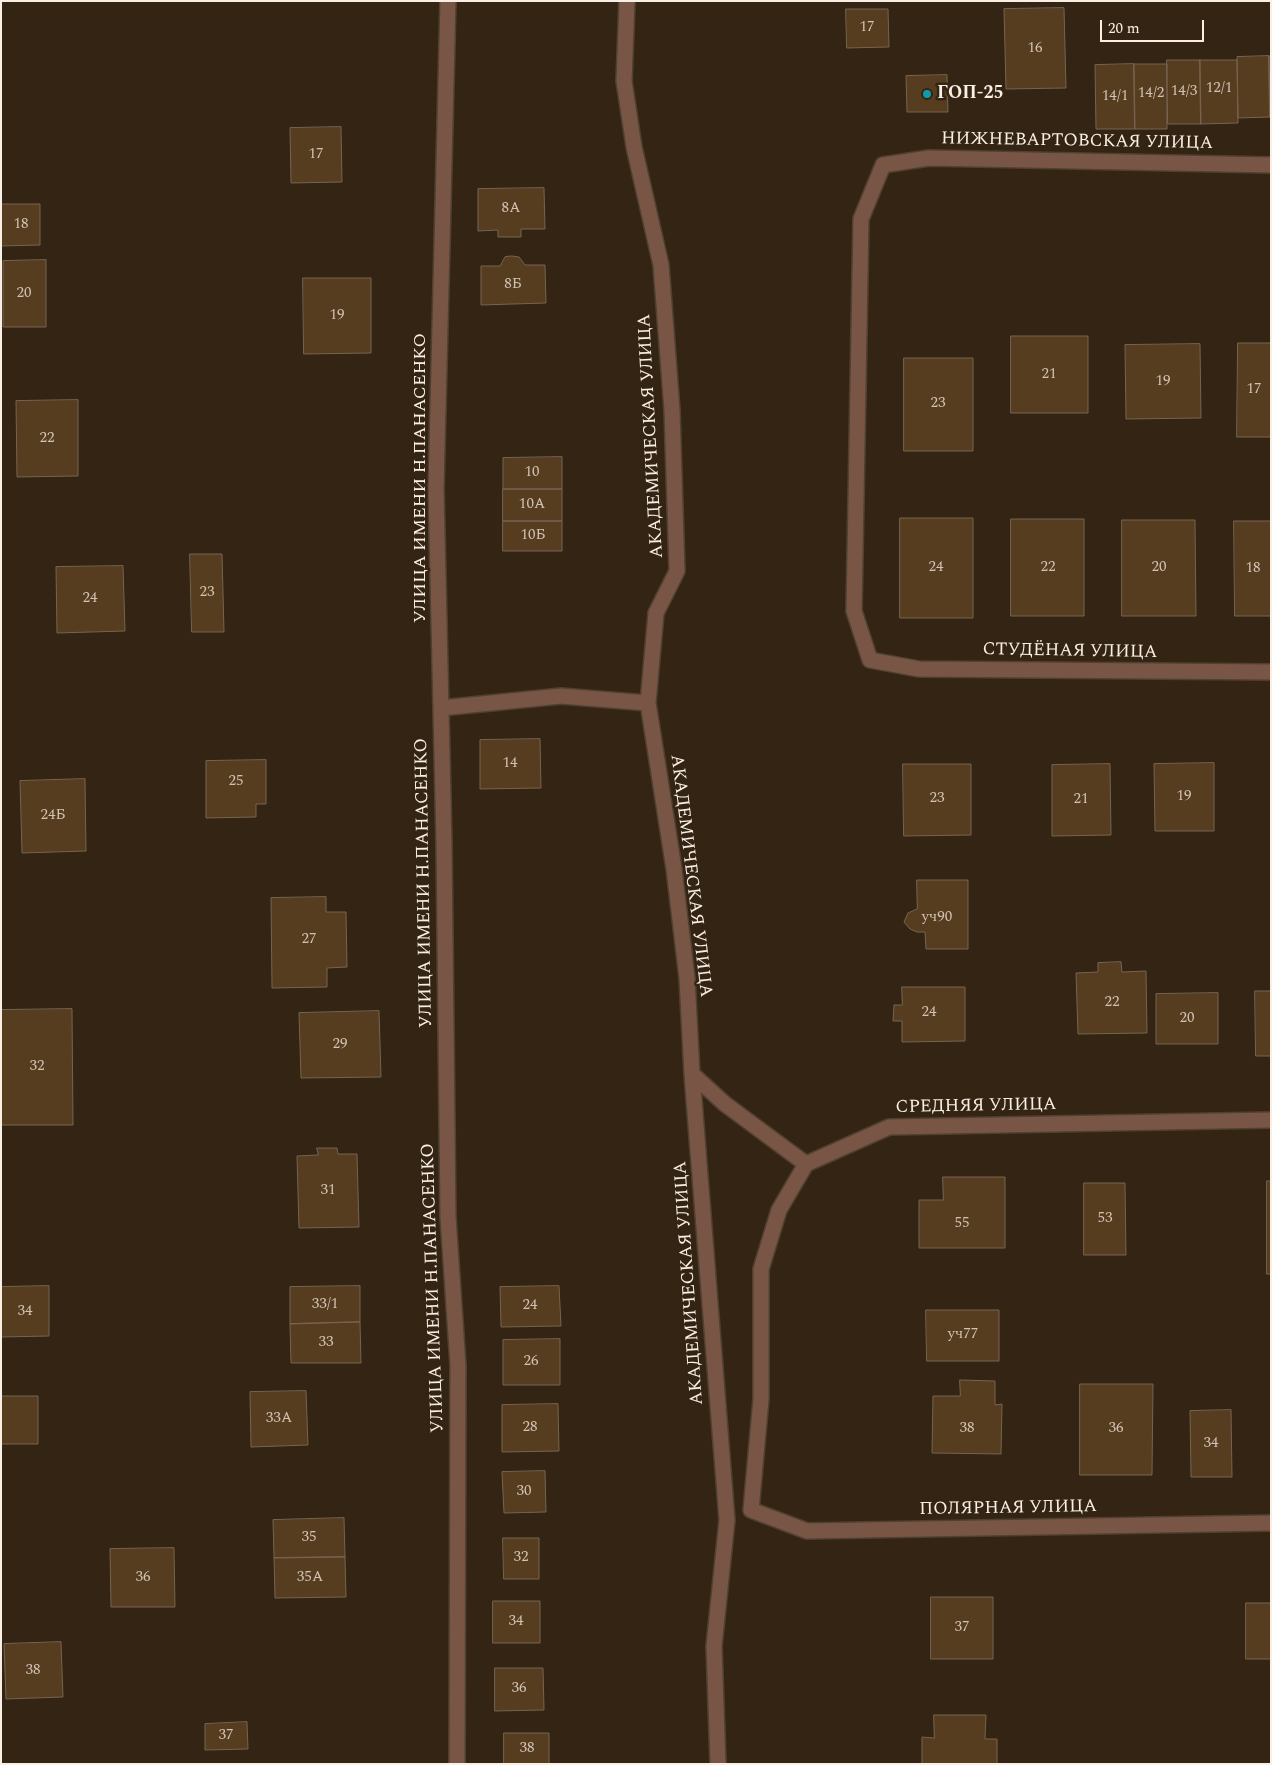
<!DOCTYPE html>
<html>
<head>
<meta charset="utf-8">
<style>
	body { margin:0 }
	#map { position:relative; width:1272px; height:1765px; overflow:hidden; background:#332413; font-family:Spectral,serif }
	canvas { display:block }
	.frame { position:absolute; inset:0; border:2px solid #faefe5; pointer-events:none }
	.scale { position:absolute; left:1100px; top:20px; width:104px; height:22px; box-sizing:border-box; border:2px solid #faefe5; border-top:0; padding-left:6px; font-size:15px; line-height:18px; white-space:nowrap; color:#faefe5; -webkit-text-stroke:4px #332413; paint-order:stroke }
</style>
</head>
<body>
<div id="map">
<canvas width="1272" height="1765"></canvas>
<div class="frame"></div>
<div class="scale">20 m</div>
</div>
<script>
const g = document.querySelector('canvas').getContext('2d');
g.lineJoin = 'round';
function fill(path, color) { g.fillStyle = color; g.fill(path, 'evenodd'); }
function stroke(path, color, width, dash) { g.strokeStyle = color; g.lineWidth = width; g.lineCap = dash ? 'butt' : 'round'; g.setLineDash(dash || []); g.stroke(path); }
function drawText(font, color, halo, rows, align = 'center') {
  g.font = font + ' Spectral,serif'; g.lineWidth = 5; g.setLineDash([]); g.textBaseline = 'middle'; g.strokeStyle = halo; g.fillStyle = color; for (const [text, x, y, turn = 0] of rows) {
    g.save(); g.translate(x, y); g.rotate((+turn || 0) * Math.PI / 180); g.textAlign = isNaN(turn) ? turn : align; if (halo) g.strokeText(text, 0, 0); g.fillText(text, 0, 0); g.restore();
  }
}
const building = new Path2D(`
	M 1064,8 L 1066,88 L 1006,89 L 1004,9 Z
	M 846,9 L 888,9 L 889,47 L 847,48 Z
	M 1269,56 L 1270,117 L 1238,118 L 1237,57 Z
	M 1269,56 L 1271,56 L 1271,117 L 1270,117 Z
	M 1167,60 L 1200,60 L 1201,124 L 1168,124 Z
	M 1200,60 L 1237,60 L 1238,123 L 1201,124 Z
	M 1134,64 L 1135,129 L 1096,129 L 1095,65 Z
	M 1134,64 L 1167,64 L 1167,129 L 1135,129 Z
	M 947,75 L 948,112 L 907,112 L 906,76 Z
	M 341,127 L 342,182 L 291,183 L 290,128 Z
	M 544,188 L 545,229 L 521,229 L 521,237 L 498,237 L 498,230 L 478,231 L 478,189 Z
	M 1,204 L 40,204 L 40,245 L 1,246 Z
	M 512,256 L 519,257 L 525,265 L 545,265 L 546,303 L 481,305 L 481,266 L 500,266 L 505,257 Z
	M 46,260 L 46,327 L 3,327 L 3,261 Z
	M 303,278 L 371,278 L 371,353 L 304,354 Z
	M 1011,336 L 1088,336 L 1088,413 L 1011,413 Z
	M 1238,343 L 1271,343 L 1271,437 L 1237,437 Z
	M 1200,344 L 1201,418 L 1126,419 L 1125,345 Z
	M 904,358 L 973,358 L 973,451 L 904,451 Z
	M 78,400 L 78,476 L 17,477 L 16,401 Z
	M 562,457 L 562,489 L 503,489 L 503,458 Z
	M 503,489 L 562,489 L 562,521 L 503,521 Z
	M 900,518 L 973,518 L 973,618 L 900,618 Z
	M 1011,519 L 1084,519 L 1084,616 L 1011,616 Z
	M 1122,520 L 1195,520 L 1196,616 L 1122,616 Z
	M 503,521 L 562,521 L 562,551 L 503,551 Z
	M 1234,521 L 1271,521 L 1271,616 L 1235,616 Z
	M 190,554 L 222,554 L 224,632 L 192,632 Z
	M 123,566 L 125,631 L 57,633 L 56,567 Z
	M 540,739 L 541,788 L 480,789 L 480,740 Z
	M 266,760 L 266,804 L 256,804 L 256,817 L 206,818 L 206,761 Z
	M 1214,763 L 1214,831 L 1155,831 L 1154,764 Z
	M 903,764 L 971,764 L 971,835 L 904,836 Z
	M 1110,764 L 1111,835 L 1052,836 L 1052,765 Z
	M 85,779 L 86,851 L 22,853 L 20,781 Z
	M 917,880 L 968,880 L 968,949 L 926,949 L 925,932 L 917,932 L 910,929 L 904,922 L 908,913 L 917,909 Z
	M 326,897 L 326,912 L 346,912 L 347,967 L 327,968 L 327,987 L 272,988 L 271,898 Z
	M 1121,962 L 1122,972 L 1146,971 L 1147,1033 L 1078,1034 L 1076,973 L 1098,972 L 1098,963 Z
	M 902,987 L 965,987 L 965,1041 L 902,1042 L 902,1021 L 893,1021 L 894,1005 L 902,1005 Z
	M 1255,991 L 1271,991 L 1271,1056 L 1256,1056 Z
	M 1218,993 L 1218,1044 L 1156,1044 L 1156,994 Z
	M 72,1009 L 73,1125 L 1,1125 L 1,1010 Z
	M 379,1011 L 381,1077 L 301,1078 L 299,1013 Z
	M 317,1148 L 337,1148 L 338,1154 L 357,1154 L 359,1227 L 299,1228 L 297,1156 L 318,1155 Z
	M 943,1177 L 1005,1177 L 1005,1248 L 919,1248 L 919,1200 L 943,1200 Z
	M 1267,1181 L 1271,1181 L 1271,1274 L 1267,1274 Z
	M 1084,1183 L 1125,1183 L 1126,1255 L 1084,1255 Z
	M 49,1286 L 49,1336 L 1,1337 L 1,1287 Z
	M 360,1286 L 360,1322 L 290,1324 L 290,1287 Z
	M 559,1286 L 561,1326 L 501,1327 L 500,1287 Z
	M 926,1310 L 999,1310 L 999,1361 L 927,1361 Z
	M 360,1322 L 361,1363 L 291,1363 L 290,1324 Z
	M 560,1339 L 560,1385 L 503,1385 L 503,1340 Z
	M 960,1380 L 995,1381 L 995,1405 L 1002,1404 L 1001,1454 L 932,1453 L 933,1396 L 960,1396 Z
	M 1080,1384 L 1153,1384 L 1152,1475 L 1080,1475 Z
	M 306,1391 L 308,1445 L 251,1447 L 250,1392 Z
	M 1,1396 L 38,1396 L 38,1444 L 1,1444 Z
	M 558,1404 L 559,1451 L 502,1452 L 502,1405 Z
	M 1231,1410 L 1232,1477 L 1191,1477 L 1190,1411 Z
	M 545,1471 L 546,1512 L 504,1513 L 502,1472 Z
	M 344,1518 L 345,1557 L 274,1558 L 273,1520 Z
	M 503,1538 L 539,1538 L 539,1579 L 504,1579 Z
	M 174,1548 L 175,1607 L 111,1607 L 110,1549 Z
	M 345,1557 L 346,1597 L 275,1598 L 274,1558 Z
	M 931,1597 L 993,1597 L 993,1659 L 931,1659 Z
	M 493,1601 L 540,1601 L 540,1643 L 493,1643 Z
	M 1246,1603 L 1271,1603 L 1271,1659 L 1246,1659 Z
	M 61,1642 L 63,1697 L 6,1699 L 4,1644 Z
	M 495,1668 L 543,1668 L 544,1710 L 495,1711 Z
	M 934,1715 L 986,1715 L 985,1739 L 997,1739 L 997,1764 L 922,1764 L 922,1737 L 934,1738 Z
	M 247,1722 L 248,1749 L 205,1750 L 205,1724 Z
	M 504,1733 L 549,1733 L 549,1764 L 504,1764 Z`);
const minor = new Path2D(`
	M 448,1 L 436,488 L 444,843 L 448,1217 L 458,1365 L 457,1764
	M 627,1 L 624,81 L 634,147 L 661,265 L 672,410 L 677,571 L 656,613 L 648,703 L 674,869 L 687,978 L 692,1074 L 727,1520 L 714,1646 L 718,1764
	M 1271,165 L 929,158 L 883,165 L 861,219 L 854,611 L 870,660 L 919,669 L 1271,672
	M 441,708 L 561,696 L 648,703
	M 692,1074 L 725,1104 L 806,1164 L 889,1127 L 1271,1120
	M 751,1510 L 807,1531 L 1271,1523
	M 751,1510 L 761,1399 L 761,1269 L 779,1210 L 806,1164`);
const markers = [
	[927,94,5,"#0f9aa8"]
];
const numberNames = [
	["17",867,28],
	["16",1035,49],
	["12/1",1219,89],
	["14/3",1184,92],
	["14/2",1151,94],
	["14/1",1115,97],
	["17",316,155],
	["8А",511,209],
	["18",21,225],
	["8Б",513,285],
	["20",24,294],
	["19",337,316],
	["21",1049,375],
	["19",1163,382],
	["17",1254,390],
	["23",938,404],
	["22",47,439],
	["10",532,473],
	["10А",532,505],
	["10Б",533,536],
	["24",936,568],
	["22",1048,568],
	["20",1159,568],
	["18",1253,569],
	["23",207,593],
	["24",90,599],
	["14",510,764],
	["25",236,782],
	["19",1184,797],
	["23",937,799],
	["21",1081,800],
	["24Б",53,816],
	["уч90",937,918],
	["27",309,940],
	["22",1112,1003],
	["24",929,1013],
	["20",1187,1019],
	["29",340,1045],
	["32",37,1067],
	["31",328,1191],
	["53",1105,1219],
	["55",962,1224],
	["33/1",325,1305],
	["24",530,1306],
	["34",25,1312],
	["уч77",963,1335],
	["33",326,1343],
	["26",531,1362],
	["33А",279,1419],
	["28",530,1428],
	["38",967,1429],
	["36",1116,1429],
	["34",1211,1444],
	["30",524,1492],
	["35",309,1538],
	["32",521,1558],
	["36",143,1578],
	["35А",310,1578],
	["34",516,1622],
	["37",962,1628],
	["38",33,1671],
	["36",519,1689],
	["37",226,1736],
	["38",527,1749]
];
const poiNames = [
	["ГОП-25",937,94]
];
const streetNames = [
	["НИЖНЕВАРТОВСКАЯ УЛИЦА",1077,142,1],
	["АКАДЕМИЧЕСКАЯ УЛИЦА",652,436,-93],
	["УЛИЦА ИМЕНИ Н.ПАНАСЕНКО",421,478,-90],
	["СТУДЁНАЯ УЛИЦА",1070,652,1],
	["АКАДЕМИЧЕСКАЯ УЛИЦА",690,876,83],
	["УЛИЦА ИМЕНИ Н.ПАНАСЕНКО",425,883,-91],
	["СРЕДНЯЯ УЛИЦА",976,1107,-1],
	["АКАДЕМИЧЕСКАЯ УЛИЦА",690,1283,-94],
	["УЛИЦА ИМЕНИ Н.ПАНАСЕНКО",434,1288,-92],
	["ПОЛЯРНАЯ УЛИЦА",1008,1509,-1]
];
fill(building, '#573d1f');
stroke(building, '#766452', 1);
stroke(minor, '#4f4030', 18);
stroke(minor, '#785545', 15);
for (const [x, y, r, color] of markers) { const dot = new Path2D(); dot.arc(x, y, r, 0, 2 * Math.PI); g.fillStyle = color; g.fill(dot); stroke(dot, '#332413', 2); }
drawText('15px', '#d1c2b4', null, numberNames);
drawText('bold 18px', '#faefe5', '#332413', poiNames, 'left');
drawText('18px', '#faefe5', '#332413', streetNames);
</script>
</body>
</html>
